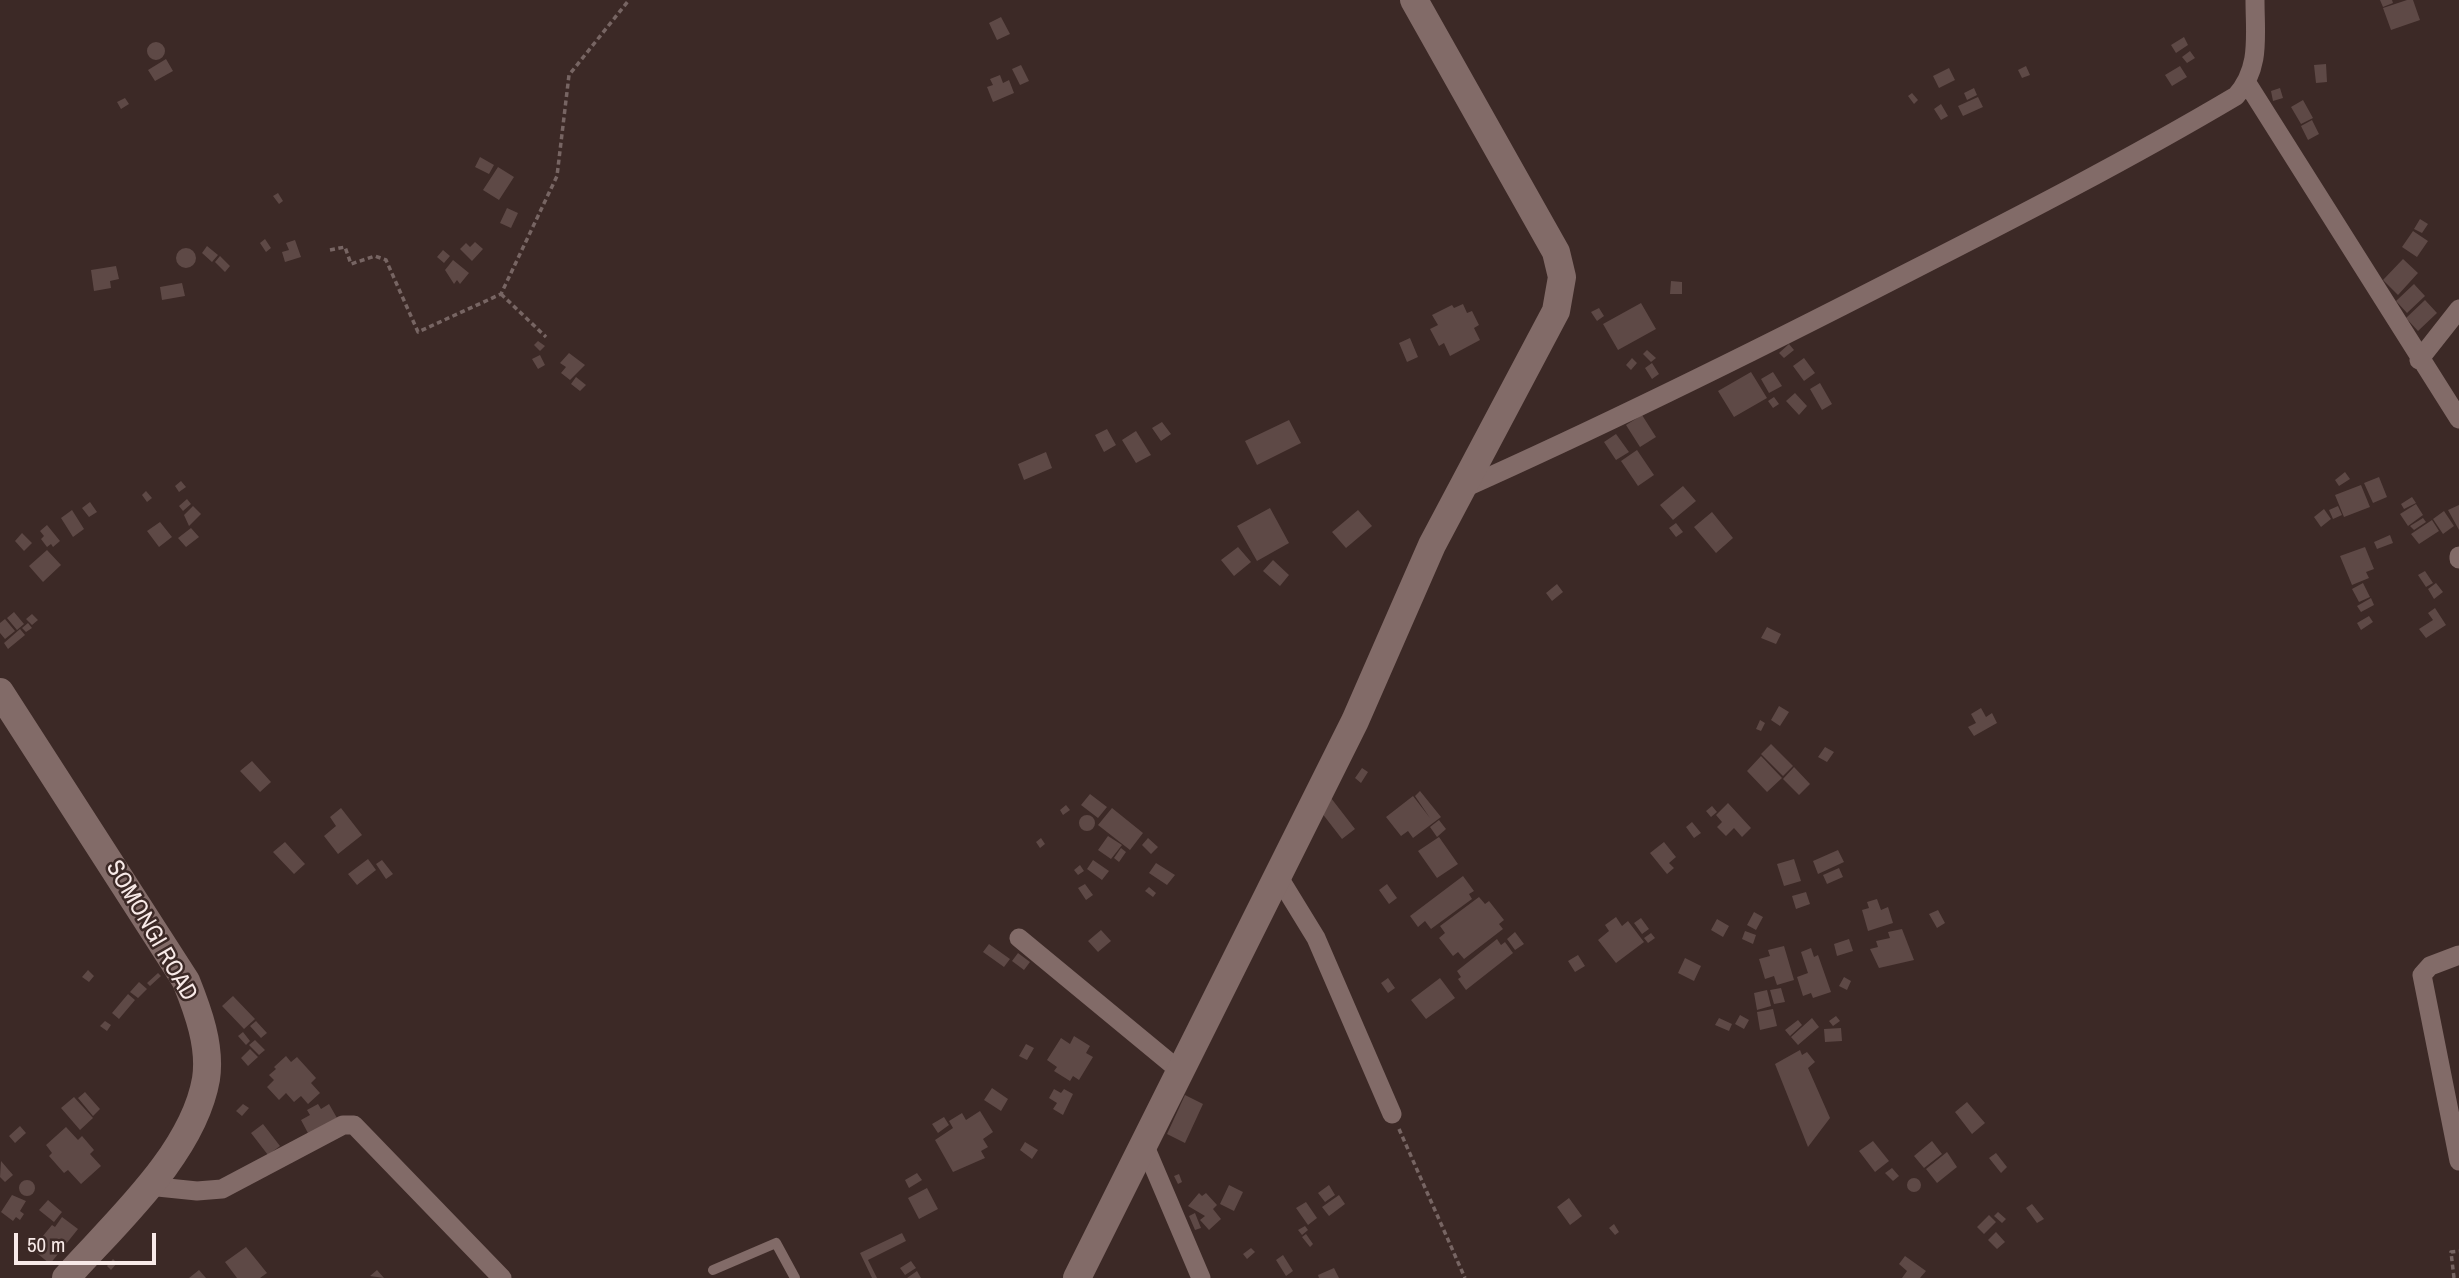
<!DOCTYPE html>
<html>
<head>
<meta charset="utf-8">
<style>
	body { margin:0 }
	#map { position:relative; width:2459px; height:1278px; overflow:hidden; background:#3c2926; font-family:"Archivo Narrow",sans-serif }
	canvas { display:block }
	.scale { position:absolute; left:14px; top:1233px; width:142px; height:32px; box-sizing:border-box; border:4px solid #f8eae8; border-top:0; padding-left:9px; font-size:21px; line-height:24px; white-space:nowrap; color:#f8eae8; -webkit-text-stroke:5px #3c2926; paint-order:stroke }
</style>
</head>
<body>
<div id="map">
<canvas width="2459" height="1278"></canvas>
<div class="scale">50 m</div>
</div>
<script>
const g = document.querySelector('canvas').getContext('2d');
g.lineJoin = 'round';
function fill(path, color) { g.fillStyle = color; g.fill(path, 'evenodd'); }
function stroke(path, color, width, dash) { g.strokeStyle = color; g.lineWidth = width; g.lineCap = dash ? 'butt' : 'round'; g.setLineDash(dash || []); g.stroke(path); }
function drawText(font, color, halo, rows, align = 'center') {
  g.font = font + ' "Archivo Narrow",sans-serif'; g.lineWidth = 5; g.setLineDash([]); g.textBaseline = 'middle'; g.strokeStyle = halo; g.fillStyle = color; for (const [text, x, y, turn = 0] of rows) {
    g.save(); g.translate(x, y); g.rotate((+turn || 0) * Math.PI / 180); g.textAlign = isNaN(turn) ? turn : align; if (halo) g.strokeText(text, 0, 0); g.fillText(text, 0, 0); g.restore();
  }
}
const building = new Path2D(`
	M 2380,0 L 2392,0 L 2393,3 L 2383,7 Z
	M 2407,0 L 2413,0 L 2420,20 L 2391,30 L 2383,8 Z
	M 1001,17 L 1010,34 L 997,40 L 989,23 Z
	M 2184,37 L 2188,45 L 2176,53 L 2171,45 Z
	M147 51a9 9 0 1 1 18 0a9 9 0 1 1-18 0Z
	M 2190,51 L 2195,58 L 2187,63 L 2182,57 Z
	M 166,59 L 173,71 L 155,81 L 148,70 Z
	M 2326,64 L 2327,82 L 2316,83 L 2314,65 Z
	M 1021,65 L 1029,81 L 1020,85 L 1012,69 Z
	M 2026,66 L 2030,75 L 2022,78 L 2018,70 Z
	M 2180,66 L 2187,77 L 2172,86 L 2165,75 Z
	M 1949,68 L 1955,80 L 1939,88 L 1933,76 Z
	M 1000,75 L 1003,83 L 1009,80 L 1014,93 L 993,102 L 987,87 L 993,85 L 990,79 Z
	M 1974,88 L 1977,95 L 1967,100 L 1964,93 Z
	M 2280,88 L 2283,98 L 2273,101 L 2271,91 Z
	M 1912,93 L 1918,100 L 1914,104 L 1908,96 Z
	M 1978,97 L 1983,107 L 1963,116 L 1958,106 Z
	M 125,98 L 129,104 L 121,109 L 117,102 Z
	M 2303,100 L 2313,118 L 2301,124 L 2291,107 Z
	M 1941,104 L 1948,116 L 1941,120 L 1934,109 Z
	M 2312,120 L 2319,134 L 2308,140 L 2301,126 Z
	M 480,157 L 494,165 L 489,174 L 475,167 Z
	M 498,167 L 514,177 L 499,200 L 483,190 Z
	M 278,193 L 283,201 L 279,204 L 273,196 Z
	M 507,208 L 518,213 L 511,228 L 500,223 Z
	M 2420,219 L 2428,224 L 2422,233 L 2414,229 Z
	M 2413,231 L 2428,241 L 2417,257 L 2402,247 Z
	M 265,239 L 271,248 L 266,252 L 260,243 Z
	M 295,240 L 301,257 L 285,262 L 282,252 L 289,250 L 286,243 Z
	M 475,242 L 483,249 L 472,261 L 460,249 L 466,243 L 470,247 Z
	M 207,246 L 218,255 L 212,262 L 202,253 Z
	M176 258a10 10 0 1 1 20 0a10 10 0 1 1-20 0Z
	M 443,250 L 450,256 L 444,263 L 437,257 Z
	M 220,256 L 230,266 L 225,272 L 215,262 Z
	M 2403,259 L 2418,273 L 2398,295 L 2383,280 Z
	M 453,260 L 469,273 L 460,284 L 457,280 L 454,284 L 445,270 Z
	M 116,266 L 119,279 L 110,281 L 111,288 L 94,291 L 91,270 Z
	M 1671,281 L 1682,282 L 1682,294 L 1670,294 Z
	M 182,283 L 185,296 L 162,300 L 160,287 Z
	M 2414,284 L 2425,296 L 2407,313 L 2396,301 Z
	M 2425,300 L 2437,313 L 2418,331 L 2406,318 Z
	M 1641,303 L 1656,329 L 1618,350 L 1603,324 Z
	M 1463,304 L 1467,313 L 1472,311 L 1479,325 L 1474,328 L 1480,340 L 1450,356 L 1444,343 L 1439,346 L 1430,329 L 1438,325 L 1432,315 L 1452,305 L 1454,308 Z
	M 1599,308 L 1604,316 L 1597,321 L 1591,312 Z
	M 1410,338 L 1418,357 L 1407,362 L 1399,343 Z
	M 538,341 L 545,346 L 540,351 L 534,345 Z
	M 1789,344 L 1794,350 L 1784,358 L 1779,353 Z
	M 1647,350 L 1656,358 L 1651,362 L 1643,354 Z
	M 569,353 L 585,365 L 570,380 L 561,373 L 566,367 L 560,363 Z
	M 540,355 L 545,365 L 538,369 L 532,359 Z
	M 1632,358 L 1637,363 L 1631,370 L 1626,365 Z
	M 1804,358 L 1815,373 L 1804,381 L 1793,366 Z
	M 1652,363 L 1659,374 L 1652,379 L 1645,368 Z
	M 1751,372 L 1767,398 L 1734,417 L 1718,391 Z
	M 1773,372 L 1782,386 L 1769,393 L 1761,379 Z
	M 576,377 L 586,385 L 580,391 L 571,384 Z
	M 1820,383 L 1832,404 L 1822,410 L 1810,389 Z
	M 1795,393 L 1807,406 L 1799,415 L 1786,401 Z
	M 1774,397 L 1779,404 L 1773,408 L 1768,401 Z
	M 1642,415 L 1656,437 L 1640,447 L 1626,425 Z
	M 1289,420 L 1301,443 L 1257,465 L 1245,441 Z
	M 1162,422 L 1171,434 L 1161,441 L 1152,428 Z
	M 1107,429 L 1116,445 L 1104,452 L 1095,435 Z
	M 1136,431 L 1151,455 L 1136,463 L 1122,440 Z
	M 1616,434 L 1629,452 L 1616,460 L 1604,442 Z
	M 1637,450 L 1654,475 L 1638,486 L 1621,461 Z
	M 1046,452 L 1052,468 L 1024,480 L 1018,464 Z
	M 2345,472 L 2350,479 L 2339,486 L 2335,480 Z
	M 2379,477 L 2387,497 L 2373,503 L 2364,483 Z
	M 181,481 L 186,487 L 179,492 L 175,486 Z
	M 2361,485 L 2370,507 L 2344,517 L 2335,495 Z
	M 1683,486 L 1696,501 L 1673,520 L 1660,505 Z
	M 146,491 L 152,498 L 147,502 L 142,495 Z
	M 2412,497 L 2416,503 L 2404,509 L 2401,504 Z
	M 187,499 L 191,504 L 183,511 L 179,506 Z
	M 90,502 L 97,512 L 89,517 L 82,508 Z
	M 2416,504 L 2423,515 L 2408,526 L 2400,514 Z
	M 2459,505 L 2459,530 L 2448,510 Z
	M 193,506 L 201,514 L 189,526 L 184,515 Z
	M 2338,506 L 2342,515 L 2333,519 L 2329,510 Z
	M 1270,508 L 1289,543 L 1257,561 L 1237,526 Z
	M 2324,509 L 2331,519 L 2321,527 L 2314,517 Z
	M 72,510 L 84,529 L 73,537 L 61,518 Z
	M 1358,510 L 1372,526 L 1346,548 L 1332,532 Z
	M 2444,511 L 2454,526 L 2443,534 L 2433,519 Z
	M 1712,512 L 1733,538 L 1716,553 L 1694,527 Z
	M 2423,518 L 2426,522 L 2414,530 L 2410,526 Z
	M 2432,520 L 2439,531 L 2419,544 L 2411,534 Z
	M 160,522 L 172,537 L 159,547 L 147,531 Z
	M 1676,523 L 1683,532 L 1676,537 L 1669,528 Z
	M 47,525 L 60,541 L 53,547 L 51,544 L 47,547 L 41,539 L 44,536 L 40,531 Z
	M 191,528 L 199,537 L 186,547 L 178,538 Z
	M 22,533 L 32,543 L 24,551 L 15,541 Z
	M 2390,535 L 2393,543 L 2377,549 L 2374,542 Z
	M 1238,547 L 1251,562 L 1234,576 L 1221,560 Z
	M 2365,547 L 2374,569 L 2366,572 L 2369,578 L 2352,585 L 2340,556 Z
	M 47,550 L 61,565 L 43,582 L 29,566 Z
	M 1273,560 L 1289,575 L 1280,586 L 1263,571 Z
	M 2425,571 L 2433,583 L 2426,587 L 2418,575 Z
	M 2363,583 L 2370,597 L 2359,602 L 2352,589 Z
	M 2436,583 L 2443,592 L 2434,599 L 2428,589 Z
	M 1557,584 L 1563,592 L 1552,601 L 1546,593 Z
	M 2371,598 L 2374,605 L 2361,612 L 2357,606 Z
	M 2435,608 L 2446,625 L 2426,638 L 2419,629 L 2433,620 L 2428,613 Z
	M 14,612 L 24,624 L 17,630 L 7,618 Z
	M 32,614 L 38,620 L 32,625 L 26,619 Z
	M 2369,616 L 2373,622 L 2361,630 L 2357,623 Z
	M 5,619 L 15,631 L 5,639 L 0,633 L 0,623 Z
	M 28,623 L 32,628 L 26,632 L 22,628 Z
	M 1767,627 L 1781,634 L 1776,644 L 1761,638 Z
	M 20,629 L 25,635 L 8,649 L 4,643 Z
	M 1779,706 L 1789,712 L 1780,726 L 1771,720 Z
	M 1981,708 L 1986,717 L 1992,713 L 1997,723 L 1974,736 L 1968,727 L 1976,723 L 1971,714 Z
	M 1760,720 L 1765,723 L 1761,731 L 1756,729 Z
	M 1771,744 L 1793,766 L 1783,776 L 1761,754 Z
	M 1825,747 L 1834,752 L 1827,762 L 1818,757 Z
	M 1761,756 L 1782,778 L 1767,792 L 1747,771 Z
	M 252,761 L 271,782 L 260,792 L 240,771 Z
	M 1794,767 L 1810,784 L 1799,795 L 1783,779 Z
	M 1362,768 L 1368,772 L 1361,783 L 1355,778 Z
	M 1420,791 L 1441,817 L 1413,838 L 1408,831 L 1401,836 L 1386,817 L 1413,796 L 1430,818 L 1415,796 Z
	M 1090,794 L 1107,807 L 1098,818 L 1081,805 Z
	M 1331,798 L 1355,829 L 1342,839 L 1318,808 Z
	M 1728,803 L 1751,828 L 1742,837 L 1734,828 L 1726,836 L 1717,827 L 1722,822 L 1716,815 Z
	M 1066,805 L 1070,810 L 1063,815 L 1060,810 Z
	M 1712,806 L 1717,812 L 1711,817 L 1706,811 Z
	M 341,808 L 362,835 L 338,854 L 324,836 L 336,826 L 330,817 Z
	M 1112,808 L 1143,833 L 1130,850 L 1098,825 Z
	M1079 823a8 8 0 1 1 16 0a8 8 0 1 1-16 0Z
	M 1439,820 L 1446,829 L 1437,837 L 1430,827 Z
	M 1692,822 L 1701,833 L 1694,838 L 1686,827 Z
	M 1108,836 L 1122,845 L 1111,859 L 1098,850 Z
	M 1439,837 L 1458,864 L 1437,878 L 1418,851 Z
	M 1041,838 L 1045,844 L 1040,848 L 1036,842 Z
	M 1148,838 L 1158,847 L 1151,854 L 1142,845 Z
	M 285,842 L 305,864 L 294,874 L 273,852 Z
	M 1664,842 L 1676,857 L 1669,863 L 1674,868 L 1667,874 L 1650,853 Z
	M 1121,848 L 1126,852 L 1119,862 L 1114,858 Z
	M 1838,850 L 1844,862 L 1818,874 L 1813,861 Z
	M 368,859 L 376,870 L 357,885 L 348,874 Z
	M 1794,859 L 1801,881 L 1784,886 L 1777,864 Z
	M 382,860 L 393,874 L 386,879 L 376,864 Z
	M 1093,860 L 1109,871 L 1102,880 L 1087,869 Z
	M 1156,863 L 1175,875 L 1167,885 L 1149,873 Z
	M 1080,865 L 1084,871 L 1078,875 L 1074,870 Z
	M 1839,868 L 1843,877 L 1827,884 L 1823,875 Z
	M 1463,876 L 1474,891 L 1469,894 L 1472,899 L 1431,929 L 1425,921 L 1418,927 L 1410,916 Z
	M 1085,884 L 1093,895 L 1086,900 L 1078,888 Z
	M 1387,884 L 1397,898 L 1389,904 L 1379,890 Z
	M 1149,887 L 1156,893 L 1153,897 L 1145,891 Z
	M 1806,892 L 1810,904 L 1796,909 L 1792,896 Z
	M 1479,897 L 1485,904 L 1489,901 L 1504,920 L 1499,924 L 1503,929 L 1464,959 L 1458,952 L 1453,956 L 1439,938 L 1445,933 L 1440,926 Z
	M 1877,899 L 1881,910 L 1888,907 L 1893,923 L 1868,931 L 1862,910 L 1869,908 L 1867,902 Z
	M 1938,910 L 1945,923 L 1937,928 L 1929,914 Z
	M 1754,912 L 1763,917 L 1756,930 L 1747,925 Z
	M 1616,917 L 1622,926 L 1628,921 L 1644,942 L 1616,963 L 1598,940 L 1609,931 L 1605,925 Z
	M 1641,918 L 1649,929 L 1642,934 L 1634,923 Z
	M 1717,919 L 1729,926 L 1723,937 L 1711,930 Z
	M 1902,929 L 1914,960 L 1879,968 L 1870,949 L 1878,947 L 1876,941 L 1890,938 L 1888,932 Z
	M 1101,930 L 1111,941 L 1098,952 L 1088,941 Z
	M 1745,931 L 1756,935 L 1753,944 L 1742,939 Z
	M 1515,932 L 1524,944 L 1515,950 L 1507,939 Z
	M 1651,933 L 1655,938 L 1648,943 L 1644,938 Z
	M 1497,939 L 1501,945 L 1505,942 L 1513,953 L 1466,990 L 1458,979 L 1461,977 L 1457,971 Z
	M 1849,939 L 1853,951 L 1837,956 L 1834,944 Z
	M 989,944 L 1010,959 L 1004,967 L 983,952 Z
	M 1784,946 L 1794,980 L 1777,985 L 1774,976 L 1765,979 L 1759,959 L 1770,956 L 1768,950 Z
	M 1811,948 L 1814,957 L 1818,955 L 1831,992 L 1813,998 L 1811,993 L 1803,996 L 1797,977 L 1808,973 L 1801,952 Z
	M 1018,953 L 1030,962 L 1024,970 L 1012,961 Z
	M 1578,955 L 1585,966 L 1575,972 L 1568,961 Z
	M 1685,958 L 1701,966 L 1694,981 L 1678,973 Z
	M 88,970 L 94,976 L 89,982 L 82,977 Z
	M 158,973 L 161,976 L 150,986 L 147,983 Z
	M 1844,977 L 1851,981 L 1847,990 L 1839,986 Z
	M 1388,978 L 1395,988 L 1388,993 L 1381,983 Z
	M 1440,978 L 1455,998 L 1426,1019 L 1411,1000 Z
	M 139,982 L 147,989 L 138,998 L 130,992 Z
	M 1781,988 L 1785,1002 L 1774,1004 L 1770,990 Z
	M 1767,990 L 1771,1006 L 1757,1010 L 1754,993 Z
	M 128,994 L 135,1000 L 119,1019 L 112,1013 Z
	M 233,996 L 255,1019 L 244,1029 L 222,1006 Z
	M 1773,1009 L 1777,1026 L 1760,1030 L 1757,1012 Z
	M 1740,1015 L 1749,1020 L 1744,1029 L 1735,1024 Z
	M 1836,1016 L 1840,1021 L 1833,1026 L 1829,1021 Z
	M 1719,1018 L 1732,1024 L 1729,1031 L 1715,1025 Z
	M 1812,1018 L 1819,1027 L 1798,1045 L 1791,1037 Z
	M 1798,1020 L 1802,1025 L 1790,1036 L 1785,1030 Z
	M 105,1021 L 111,1025 L 107,1031 L 100,1026 Z
	M 256,1021 L 267,1033 L 261,1038 L 250,1026 Z
	M 1841,1028 L 1842,1041 L 1825,1042 L 1824,1029 Z
	M 243,1032 L 250,1041 L 246,1045 L 238,1036 Z
	M 1074,1036 L 1090,1046 L 1086,1053 L 1093,1057 L 1079,1080 L 1073,1076 L 1070,1081 L 1054,1071 L 1057,1067 L 1047,1060 L 1061,1038 L 1070,1044 Z
	M 255,1040 L 265,1050 L 259,1055 L 249,1045 Z
	M 1026,1044 L 1034,1048 L 1027,1060 L 1019,1056 Z
	M 250,1049 L 258,1057 L 248,1066 L 241,1058 Z
	M 1800,1050 L 1802,1055 L 1807,1052 L 1815,1062 L 1808,1068 L 1830,1118 L 1808,1147 L 1775,1064 Z
	M 286,1056 L 291,1062 L 297,1057 L 316,1078 L 311,1083 L 320,1093 L 308,1104 L 301,1096 L 294,1102 L 286,1093 L 279,1100 L 267,1087 L 274,1080 L 269,1075 L 276,1069 L 274,1067 Z
	M 992,1088 L 1008,1099 L 1001,1111 L 984,1100 Z
	M 1054,1089 L 1061,1093 L 1064,1089 L 1073,1094 L 1063,1115 L 1053,1109 L 1057,1103 L 1049,1098 Z
	M 85,1092 L 100,1109 L 93,1116 L 78,1098 Z
	M 1185,1095 L 1203,1104 L 1185,1143 L 1167,1134 Z
	M 74,1097 L 93,1118 L 80,1130 L 61,1108 Z
	M 1967,1102 L 1985,1123 L 1972,1134 L 1955,1112 Z
	M 243,1104 L 249,1108 L 242,1116 L 236,1111 Z
	M 318,1104 L 321,1109 L 329,1104 L 337,1118 L 309,1135 L 301,1120 L 310,1115 L 307,1110 Z
	M 980,1111 L 993,1132 L 983,1139 L 988,1147 L 981,1151 L 985,1158 L 953,1172 L 935,1140 L 953,1128 L 949,1121 L 962,1113 L 966,1120 Z
	M 944,1117 L 949,1125 L 938,1133 L 932,1124 Z
	M 263,1124 L 280,1146 L 268,1155 L 251,1133 Z
	M 20,1126 L 26,1133 L 15,1143 L 9,1136 Z
	M 66,1127 L 78,1140 L 82,1136 L 94,1150 L 90,1154 L 101,1166 L 81,1184 L 68,1170 L 64,1173 L 49,1156 L 52,1153 L 46,1145 Z
	M 1873,1141 L 1889,1161 L 1875,1172 L 1859,1151 Z
	M 1932,1141 L 1942,1154 L 1924,1168 L 1914,1156 Z
	M 1025,1142 L 1038,1150 L 1032,1159 L 1020,1150 Z
	M 1947,1152 L 1957,1167 L 1937,1183 L 1926,1169 Z
	M 1996,1153 L 2007,1167 L 2001,1173 L 1989,1158 Z
	M 1,1161 L 13,1175 L 5,1182 L 0,1177 Z
	M 1892,1168 L 1899,1176 L 1893,1181 L 1885,1173 Z
	M 917,1173 L 922,1180 L 909,1188 L 905,1180 Z
	M 1179,1174 L 1182,1182 L 1178,1184 L 1174,1176 Z
	M1907 1185a7 7 0 1 1 14 0a7 7 0 1 1-14 0Z
	M19 1188a8 8 0 1 1 16 0a8 8 0 1 1-16 0Z
	M 1229,1185 L 1243,1192 L 1234,1211 L 1220,1204 Z
	M 1329,1185 L 1335,1195 L 1325,1202 L 1318,1193 Z
	M 927,1188 L 938,1209 L 919,1219 L 908,1198 Z
	M 1199,1193 L 1202,1196 L 1206,1193 L 1217,1205 L 1213,1209 L 1221,1219 L 1209,1230 L 1200,1220 L 1205,1216 L 1188,1206 Z
	M 12,1195 L 26,1201 L 20,1211 L 24,1214 L 20,1220 L 16,1217 L 13,1221 L 1,1212 Z
	M 1339,1195 L 1345,1204 L 1329,1216 L 1322,1207 Z
	M 1569,1198 L 1582,1216 L 1570,1225 L 1557,1207 Z
	M 48,1200 L 62,1212 L 54,1222 L 39,1210 Z
	M 1306,1202 L 1317,1218 L 1308,1225 L 1296,1208 Z
	M 2032,1204 L 2044,1219 L 2037,1223 L 2026,1208 Z
	M 1998,1212 L 2006,1219 L 2002,1223 L 1994,1216 Z
	M 1195,1213 L 1201,1228 L 1195,1230 L 1189,1216 Z
	M 1989,1215 L 1996,1222 L 1984,1234 L 1977,1227 Z
	M 62,1217 L 78,1229 L 50,1264 L 32,1249 L 52,1225 L 55,1227 Z
	M 1614,1224 L 1619,1232 L 1615,1235 L 1609,1228 Z
	M 1305,1226 L 1308,1230 L 1302,1235 L 1298,1230 Z
	M 1996,1232 L 2005,1242 L 1997,1249 L 1988,1240 Z
	M 902,1233 L 906,1241 L 868,1260 L 877,1278 L 872,1278 L 860,1253 Z
	M 1306,1234 L 1313,1244 L 1310,1247 L 1302,1237 Z
	M 246,1247 L 267,1273 L 260,1278 L 237,1278 L 225,1262 Z
	M 1251,1248 L 1255,1252 L 1247,1259 L 1243,1254 Z
	M 1283,1255 L 1293,1271 L 1286,1276 L 1276,1260 Z
	M 1905,1256 L 1926,1271 L 1920,1278 L 1902,1278 L 1907,1271 L 1899,1264 Z
	M 113,1259 L 117,1263 L 111,1270 L 107,1266 Z
	M 911,1261 L 916,1268 L 905,1275 L 900,1268 Z
	M 1334,1268 L 1339,1278 L 1319,1278 L 1318,1275 Z
	M 199,1270 L 206,1278 L 189,1278 Z
	M 377,1270 L 384,1278 L 370,1276 Z
	M 917,1271 L 921,1278 L 907,1278 Z`);
const path = new Path2D(`
	M 330,250 L 345,247 L 351,264 L 375,256 L 386,260 L 418,332 L 501,294 L 557,176 L 569,75 L 629,0
	M 501,294 L 546,337
	M 1399,1129 L 1465,1278
	M 2454,1278 L 2451,1252 L 2459,1251`);
const lane = new Path2D(`
	M 713,1270 L 776,1243 L 795,1278`);
const street = new Path2D(`
	M 2247,83 L 2459,419
	M 2419,360 L 2459,309
	M 1462,489 C 1612,422 1759,349 1905,274 C 2017,217 2128,160 2236,96 C 2261,68 2255,36 2255,0
	M 2459,556 L 2459,559
	M 1278,876 L 1316,938 L 1392,1114
	M 1019,938 L 1180,1071
	M 2459,955 L 2430,966 L 2422,975 L 2459,1161
	M 1144,1144 L 1201,1278
	M 148,1186 L 197,1191 L 222,1189 L 343,1125 L 354,1125 L 502,1278`);
const secondary = new Path2D(`
	M 0,692 L 186,981 C 198,1011 211,1046 206,1079 C 193,1154 115,1223 66,1278
	M 1077,1278 L 1355,721 L 1432,545 L 1556,311 L 1562,277 L 1556,252 L 1414,0`);
const streetNames = [
	["SOMONGI ROAD",151,931,60]
];
fill(building, '#5e4946');
stroke(path, '#776563', 3.5, [5, 3.5]);
stroke(lane, '#826b68', 10);
stroke(street, '#826b68', 19);
stroke(secondary, '#826b68', 28);
drawText('24px', '#f8eae8', '#3c2926', streetNames);
</script>
</body>
</html>
